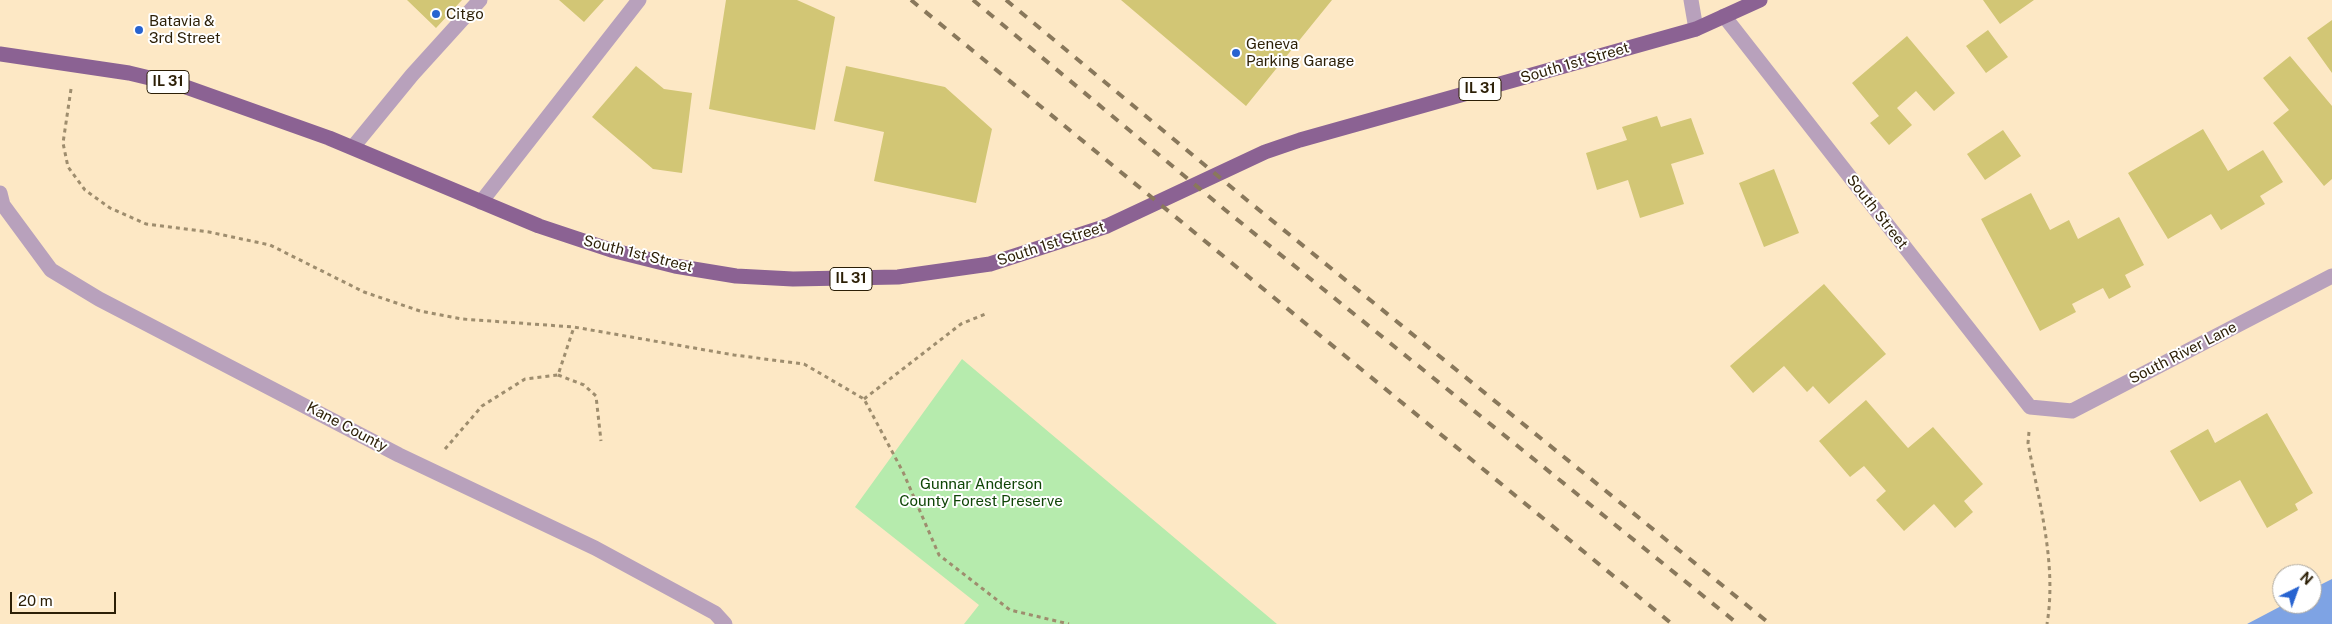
<!DOCTYPE html>
<html>
<head>
<meta charset="utf-8">
<style>
	body { margin:0 }
	#map { position:relative; width:2332px; height:624px; overflow:hidden; background:#fde8c5; font-family:"Public Sans",sans-serif }
	canvas { display:block }
	.north { position:absolute; left:2272px; top:564px; width:50px; height:50px; box-sizing:border-box; background:#fff; border:1px solid #aba59b; border-radius:50%; rotate:42deg; font-size:14px; font-weight:700; line-height:20px; text-align:center; color:#2c1f06 }
	.north::after { content:''; display:block; margin:auto; width:18px; height:22px; background:#2763d0; clip-path:polygon(50% 0,100% 100%,50% 72%,0 100%) }
	.scale { position:absolute; left:10px; top:592px; width:106px; height:22px; box-sizing:border-box; border:2px solid #2c1f06; border-top:0; padding-left:6px; font-size:15px; line-height:18px; white-space:nowrap; color:#2c1f06; -webkit-text-stroke:4px #fff; paint-order:stroke }
</style>
</head>
<body>
<div id="map">
<canvas width="2332" height="624"></canvas>
<div class="north">N</div>
<div class="scale">20 m</div>
</div>
<script>
const g = document.querySelector('canvas').getContext('2d');
g.lineJoin = 'round';
function fill(path, color) { g.fillStyle = color; g.fill(path, 'evenodd'); }
function stroke(path, color, width, dash) { g.strokeStyle = color; g.lineWidth = width; g.lineCap = dash ? 'butt' : 'round'; g.setLineDash(dash || []); g.stroke(path); }
function drawText(font, color, halo, rows, align = 'center') {
  g.font = font + ' "Public Sans",sans-serif'; g.lineWidth = 4; g.setLineDash([]); g.textBaseline = 'middle'; g.strokeStyle = halo; g.fillStyle = color; for (const [text, x, y, turn = 0] of rows) {
    g.save(); g.translate(x, y); g.rotate((+turn || 0) * Math.PI / 180); g.textAlign = isNaN(turn) ? turn : align; if (halo) g.strokeText(text, 0, 0); g.fillText(text, 0, 0); g.restore();
  }
}
const green = new Path2D(`
	M 962,359 L 1277,624 L 964,624 L 979,605 L 855,507 Z`);
const water = new Path2D(`
	M 2332,579 L 2332,624 L 2247,624 L 2285,604 L 2312,604 L 2312,589 Z`);
const building = new Path2D(`
	M 407,0 L 462,0 L 436,28 Z
	M 559,0 L 604,0 L 584,22 Z
	M 726,0 L 797,0 L 835,17 L 815,130 L 709,109 Z
	M 1121,0 L 1332,0 L 1246,106 Z
	M 1983,0 L 2034,0 L 2000,24 Z
	M 2332,20 L 2332,73 L 2307,38 Z
	M 1988,30 L 2008,57 L 1986,73 L 1966,46 Z
	M 1907,36 L 1955,93 L 1934,111 L 1916,91 L 1897,108 L 1912,125 L 1889,145 L 1870,123 L 1879,116 L 1852,83 Z
	M 2290,56 L 2332,106 L 2332,179 L 2324,186 L 2273,123 L 2289,110 L 2263,78 Z
	M 636,66 L 664,89 L 692,93 L 682,173 L 653,169 L 592,117 Z
	M 846,66 L 945,87 L 992,129 L 976,203 L 874,181 L 884,132 L 834,121 Z
	M 1657,116 L 1661,127 L 1691,118 L 1704,154 L 1671,164 L 1684,204 L 1640,218 L 1628,180 L 1597,190 L 1586,153 L 1627,140 L 1622,127 Z
	M 2203,129 L 2228,171 L 2263,150 L 2283,182 L 2260,196 L 2265,204 L 2221,230 L 2211,214 L 2168,239 L 2128,173 Z
	M 2003,130 L 2021,156 L 1985,180 L 1967,154 Z
	M 1774,169 L 1799,233 L 1764,247 L 1739,183 Z
	M 2031,193 L 2050,230 L 2069,220 L 2078,239 L 2119,217 L 2144,265 L 2125,275 L 2131,287 L 2109,299 L 2103,288 L 2072,304 L 2076,312 L 2040,331 L 1981,219 Z
	M 1824,284 L 1886,354 L 1829,404 L 1813,386 L 1807,392 L 1784,366 L 1753,393 L 1730,366 Z
	M 1866,400 L 1908,448 L 1933,427 L 1983,484 L 1964,501 L 1973,512 L 1955,528 L 1934,504 L 1904,531 L 1876,500 L 1886,491 L 1864,466 L 1850,477 L 1819,441 Z
	M 2267,413 L 2313,493 L 2295,504 L 2298,510 L 2267,528 L 2240,480 L 2200,502 L 2170,451 L 2208,429 L 2215,443 Z`);
const path = new Path2D(`
	M 71,89 L 63,143 L 68,167 L 85,190 L 110,208 L 146,224 L 209,232 L 270,245 L 364,292 L 420,311 L 462,319 L 574,327 L 734,355 L 804,364 L 864,399 L 903,472 L 939,555 L 1010,610 L 1069,624
	M 558,375 L 584,385 L 596,396 L 601,441
	M 864,399 L 961,324 L 988,313
	M 2029,432 L 2028,443 C 2039,502 2057,564 2047,624
	M 445,449 L 482,406 L 525,379 L 558,375 L 574,327`);
const minor = new Path2D(`
	M 1691,0 L 1696,29
	M 1724,16 L 2030,407 L 2072,411 L 2332,276
	M 353,147 L 412,75 L 480,0
	M 0,193 L 3,205 L 51,270 L 99,299 L 399,455 L 595,548 L 715,613 L 725,624
	M 481,202 L 639,0`);
const major = new Path2D(`
	M 0,54 L 129,73 L 183,86 L 329,138 L 539,226 L 611,250 L 675,266 L 736,276 L 793,279 L 898,277 L 990,264 L 1107,226 L 1265,152 L 1300,140 L 1696,29 L 1760,0`);
const rail = new Path2D(`
	M 911,0 L 1672,624
	M 973,0 L 1224,209 L 1738,624
	M 1006,0 L 1248,201 L 1770,624`);
const markers = [
	[436,14,5,"#2763d0"],
	[139,30,5,"#2763d0"],
	[1236,53,5,"#2763d0"]
];
const shields = [
	[168,82,42],
	[1480,89,42],
	[851,279,42]
];
const shieldNames = [
	["IL 31",168,82],
	["IL 31",1480,89],
	["IL 31",851,279]
];
const poiNames = [
	["Citgo",446,14],
	["Batavia &",149,21],
	["3rd Street",149,38],
	["Geneva",1246,44],
	["Parking Garage",1246,61]
];
const streetNames = [
	["South 1st Street",1575,63,-16],
	["South Street",1877,212,52],
	["South 1st Street",1051,244,-18],
	["South 1st Street",638,254,14],
	["South River Lane",2183,353,-27],
	["Kane County",347,427,28]
];
const parkNames = [
	["Gunnar Anderson",981,484],
	["County Forest Preserve",981,501]
];
fill(green, '#b6ebad');
fill(water, '#7ea3e4');
fill(building, '#d2c675');
stroke(path, '#9e8d6e', 3, [4, 4]);
stroke(minor, '#b8a1bc', 15);
stroke(major, '#8b6293', 15);
stroke(rail, '#89785b', 4, [9, 9]);
for (const [x, y, r, color] of markers) { const dot = new Path2D(); dot.arc(x, y, r, 0, 2 * Math.PI); g.fillStyle = color; g.fill(dot); stroke(dot, '#fff', 2); }
for (const [x, y, w] of shields) { const box = new Path2D(); box.roundRect(x - w / 2, y - 11.5, w, 23, 4); g.fillStyle = '#fff'; g.fill(box); stroke(box, '#2c1f06', 1); }
drawText('bold 14px', '#2c1f06', null, shieldNames);
drawText('15px', '#2c1f06', '#fff', poiNames, 'left');
drawText('15px', '#2c1f06', '#fff', streetNames);
drawText('15px', '#0f4506', '#fff', parkNames);
</script>
</body>
</html>
